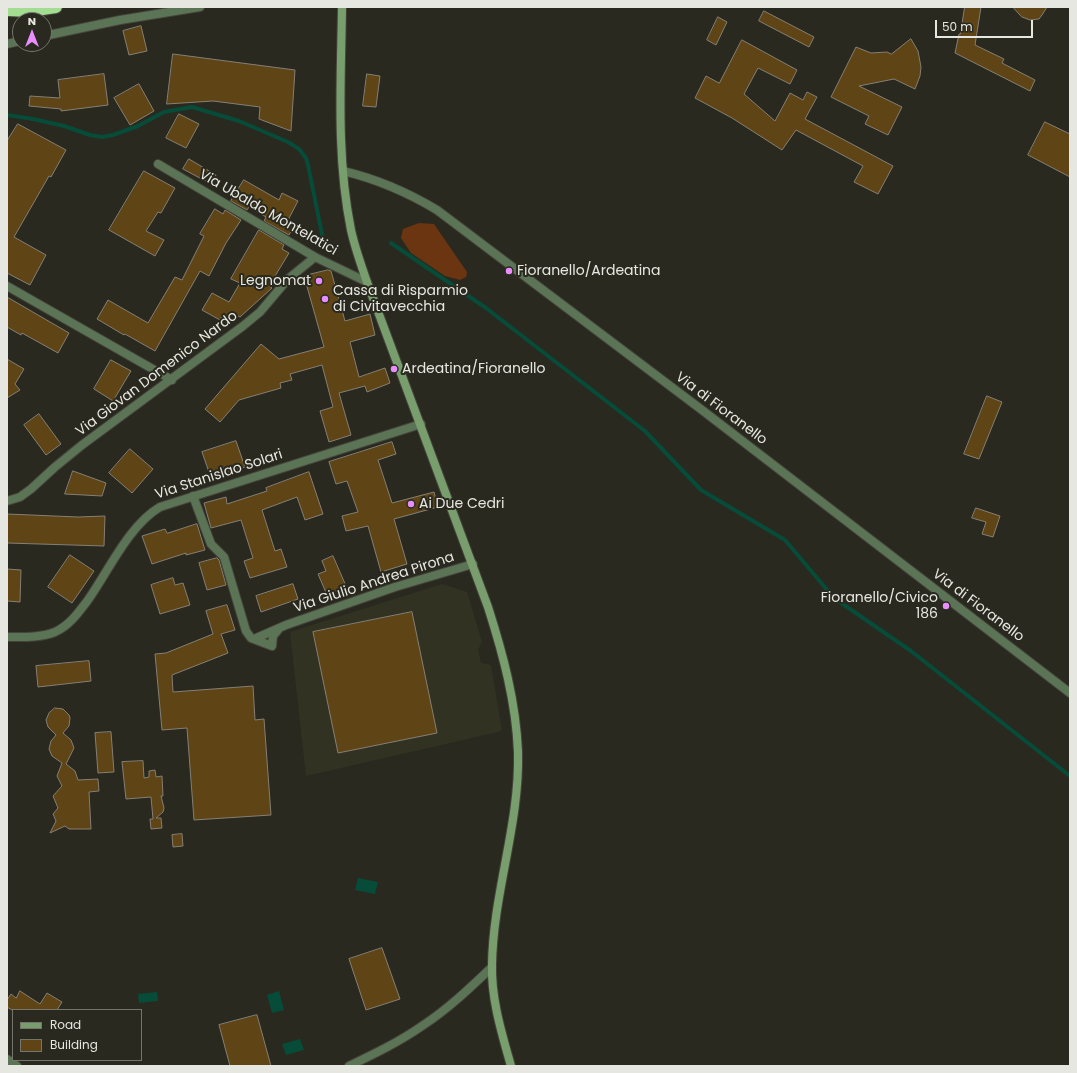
<!DOCTYPE html>
<html>
<head>
<meta charset="utf-8">
<style>
	body { margin:0 }
	#map { position:relative; width:1077px; height:1073px; overflow:hidden; background:#29291f; font-family:Poppins,sans-serif }
	canvas { display:block }
	.frame { position:absolute; inset:0; border:8px solid #e7e7e1; pointer-events:none }
	.legend { position:absolute; left:12px; top:1009px; width:130px; height:52px; box-sizing:border-box; background:#29291f; border:1px solid #75756d; margin:0; padding:5px 7px; list-style:none; font-size:12px; color:#e7e7e1 }
	.legend li { display:flex; align-items:center; gap:8px; height:20px }
	.legend b { width:20px; border:1px solid #75756d }
	.north { position:absolute; left:12px; top:12px; width:40px; height:40px; box-sizing:border-box; background:#29291f; border:1px solid #75756d; border-radius:50%; rotate:0deg; font-size:11px; font-weight:700; line-height:16px; text-align:center; color:#e7e7e1 }
	.north::after { content:''; display:block; margin:auto; width:14px; height:18px; background:#e98efe; clip-path:polygon(50% 0,100% 100%,50% 72%,0 100%) }
	.scale { position:absolute; left:935px; top:20px; width:98px; height:18px; box-sizing:border-box; border:2px solid #e7e7e1; border-top:0; padding-left:5px; font-size:12px; line-height:14px; white-space:nowrap; color:#e7e7e1; -webkit-text-stroke:3px #29291f; paint-order:stroke }
</style>
</head>
<body>
<div id="map">
<canvas width="1077" height="1073"></canvas>
<div class="frame"></div>
<ul class="legend">
<li><b style="height:5px;background:#799e6e"></b>Road</li>
<li><b style="height:11px;background:#5f4516"></b>Building</li>
</ul>
<div class="north">N</div>
<div class="scale">50 m</div>
</div>
<script>
const g = document.querySelector('canvas').getContext('2d');
g.lineJoin = 'round';
function fill(path, color) { g.fillStyle = color; g.fill(path, 'evenodd'); }
function stroke(path, color, width, dash) { g.strokeStyle = color; g.lineWidth = width; g.lineCap = dash ? 'butt' : 'round'; g.setLineDash(dash || []); g.stroke(path); }
function drawText(font, color, halo, rows, align = 'center') {
  g.font = font + ' Poppins,sans-serif'; g.lineWidth = 4; g.setLineDash([]); g.textBaseline = 'middle'; g.strokeStyle = halo; g.fillStyle = color; for (const [text, x, y, turn = 0] of rows) {
    g.save(); g.translate(x, y); g.rotate((+turn || 0) * Math.PI / 180); g.textAlign = isNaN(turn) ? turn : align; if (halo) g.strokeText(text, 0, 0); g.fillText(text, 0, 0); g.restore();
  }
}
const built = new Path2D(`
	M 442,584 L 467,592 L 482,642 L 478,650 L 481,663 L 491,665 L 502,731 L 306,776 L 290,632 Z`);
const green = new Path2D(`
	M 419,223 L 434,224 L 467,272 L 466,277 L 460,280 L 445,276 L 411,253 L 401,238 L 403,229 Z`);
const water = new Path2D(`
	M 358,878 L 378,882 L 375,894 L 355,890 Z
	M 279,991 L 284,1010 L 272,1013 L 267,995 Z
	M 157,992 L 158,1001 L 139,1003 L 138,994 Z
	M 300,1039 L 304,1050 L 286,1055 L 282,1044 Z`);
const stream = new Path2D(`
	M 7,115 L 33,119 L 64,126 L 90,135 L 102,137 L 113,135 L 138,126 L 164,112 L 192,107 L 239,121 L 288,142 L 299,149 L 306,158 L 308,165 L 324,244
	M 391,243 L 486,308 L 645,431 L 701,490 L 785,540 L 834,598 L 911,651 L 1070,776`);
const building = new Path2D(`
	M 965,7 L 981,7 L 975,45 L 1004,59 L 1002,63 L 1035,80 L 1030,91 L 955,53 L 959,34 L 960,34 Z
	M 1013,7 L 1047,7 L 1042,15 L 1039,19 L 1030,20 L 1022,17 Z
	M 764,11 L 814,37 L 809,47 L 759,21 Z
	M 718,17 L 727,22 L 716,45 L 707,40 Z
	M 141,26 L 147,51 L 129,55 L 123,31 Z
	M 911,39 L 918,51 L 921,67 L 920,76 L 915,89 L 894,79 L 859,86 L 902,107 L 888,135 L 865,124 L 869,116 L 831,97 L 856,47 L 871,53 L 887,52 L 891,54 Z
	M 742,40 L 797,70 L 790,84 L 758,68 L 744,94 L 775,121 L 790,93 L 803,100 L 807,92 L 817,97 L 805,119 L 893,166 L 878,194 L 854,182 L 863,166 L 796,130 L 782,150 L 732,118 L 695,98 L 706,76 L 719,83 Z
	M 173,54 L 295,70 L 291,131 L 259,119 L 260,107 L 213,101 L 167,104 Z
	M 104,74 L 108,105 L 61,111 L 61,109 L 29,106 L 30,96 L 60,98 L 58,80 Z
	M 367,74 L 380,76 L 376,107 L 363,106 Z
	M 139,84 L 154,111 L 130,125 L 114,98 Z
	M 179,114 L 199,124 L 186,148 L 166,138 Z
	M 1045,122 L 1070,134 L 1070,177 L 1028,155 Z
	M 18,124 L 66,150 L 51,177 L 49,176 L 14,237 L 46,255 L 30,285 L 7,273 L 7,141 Z
	M 189,159 L 216,175 L 211,184 L 183,169 Z
	M 144,171 L 175,188 L 161,213 L 158,212 L 146,231 L 164,240 L 155,256 L 109,230 Z
	M 244,180 L 279,200 L 282,193 L 298,201 L 287,222 L 294,226 L 289,235 L 264,221 L 266,217 L 249,207 L 247,210 L 231,201 Z
	M 215,209 L 223,214 L 225,210 L 241,220 L 226,243 L 209,276 L 200,271 L 155,351 L 125,334 L 124,335 L 97,319 L 108,300 L 148,323 L 175,277 L 182,280 L 204,236 L 200,234 Z
	M 259,230 L 284,245 L 282,249 L 289,253 L 269,286 L 272,288 L 240,317 L 232,313 L 228,319 L 222,316 L 220,320 L 202,310 L 212,293 L 229,302 L 240,283 L 231,279 Z
	M 328,270 L 331,271 L 345,321 L 370,314 L 375,335 L 350,342 L 359,377 L 385,368 L 390,383 L 367,392 L 365,386 L 339,393 L 351,435 L 329,442 L 320,411 L 333,407 L 322,365 L 290,374 L 292,380 L 280,383 L 281,388 L 239,400 L 220,422 L 205,409 L 261,344 L 279,359 L 324,347 L 304,276 Z
	M 7,297 L 69,333 L 58,353 L 22,333 L 21,335 L 7,327 Z
	M 7,359 L 24,369 L 15,384 L 20,390 L 7,398 Z
	M 111,360 L 131,371 L 113,401 L 94,389 Z
	M 987,396 L 1002,402 L 979,459 L 964,454 Z
	M 39,414 L 61,444 L 46,455 L 24,425 Z
	M 236,441 L 245,467 L 211,478 L 202,452 Z
	M 392,442 L 396,454 L 378,460 L 392,503 L 434,492 L 438,507 L 394,519 L 407,564 L 381,572 L 368,526 L 346,531 L 342,516 L 358,512 L 347,481 L 336,484 L 329,462 Z
	M 130,449 L 153,469 L 132,493 L 109,473 Z
	M 73,471 L 106,483 L 102,496 L 65,494 Z
	M 309,472 L 323,514 L 305,520 L 297,497 L 262,510 L 275,551 L 281,549 L 287,567 L 250,578 L 244,561 L 253,558 L 241,520 L 211,528 L 204,503 L 226,497 L 227,504 L 267,491 L 266,488 Z
	M 976,508 L 1000,516 L 993,537 L 982,534 L 986,522 L 972,518 Z
	M 7,514 L 78,517 L 105,516 L 104,546 L 7,543 Z
	M 197,524 L 205,550 L 186,555 L 186,553 L 152,564 L 142,536 L 165,529 L 167,533 Z
	M 70,555 L 94,571 L 72,603 L 48,587 Z
	M 333,556 L 346,586 L 327,595 L 318,574 L 326,571 L 322,561 Z
	M 217,558 L 219,560 L 226,585 L 207,590 L 199,563 Z
	M 7,569 L 21,570 L 20,602 L 7,601 Z
	M 173,578 L 175,585 L 183,583 L 190,605 L 160,614 L 151,585 Z
	M 293,584 L 298,599 L 261,612 L 256,596 Z
	M 227,605 L 235,630 L 221,634 L 228,653 L 172,675 L 173,692 L 253,686 L 255,720 L 264,719 L 271,815 L 194,820 L 187,728 L 162,730 L 155,654 L 166,653 L 213,634 L 206,611 Z
	M 412,612 L 437,733 L 338,753 L 313,632 Z
	M 89,661 L 91,681 L 38,687 L 36,666 Z
	M 55,708 L 63,709 L 69,715 L 70,718 L 69,726 L 63,733 L 71,740 L 74,748 L 66,764 L 75,771 L 78,780 L 98,779 L 99,791 L 89,792 L 91,829 L 69,829 L 65,826 L 50,833 L 56,821 L 53,814 L 58,808 L 53,796 L 62,786 L 57,776 L 62,763 L 52,756 L 49,749 L 51,741 L 56,735 L 48,727 L 46,720 L 49,713 Z
	M 111,732 L 114,772 L 98,773 L 95,733 Z
	M 143,761 L 144,778 L 149,777 L 149,771 L 155,770 L 156,777 L 162,776 L 163,796 L 161,796 L 164,808 L 163,812 L 156,818 L 161,818 L 162,828 L 151,829 L 150,819 L 153,819 L 151,797 L 126,799 L 122,762 Z
	M 182,834 L 183,846 L 173,847 L 172,835 Z
	M 382,948 L 400,999 L 366,1010 L 349,959 Z
	M 20,991 L 40,1004 L 47,993 L 62,1002 L 57,1010 L 12,1010 L 7,1007 L 7,1000 L 11,994 L 16,998 Z
	M 257,1015 L 271,1066 L 230,1066 L 219,1025 Z`);
const minor = new Path2D(`
	M 44,36 L 120,20 L 200,7
	M 7,44 L 20,41
	M 158,164 L 315,257 L 367,282
	M 7,286 L 172,380
	M 193,496 L 211,544 L 224,557 L 246,631 L 251,638 L 272,646 L 273,636 L 278,630
	M 7,501 L 20,497 L 31,489 L 55,467 L 82,445 L 243,326 L 260,312 L 288,279 L 315,257
	M 7,637 C 23,637 40,638 55,632 C 70,625 78,613 88,600 C 108,572 129,525 160,507 L 421,424
	M 254,639 L 286,625 L 395,587 L 473,564
	M 7,1059 L 17,1066
	M 349,1066 C 374,1054 399,1042 422,1026 C 448,1009 470,988 492,967`);
const tertiary = new Path2D(`
	M 343,171 C 377,179 407,192 437,210 L 702,410 L 1070,693`);
const secondary = new Path2D(`
	M 342,7 C 341,81 336,156 351,230 C 355,248 361,265 367,282 L 488,607 C 503,654 516,702 518,752 C 520,824 493,893 492,965 C 491,999 502,1034 511,1066`);
const motorway = new Path2D(`
	M 7,10 L 29,11 L 56,7`);
const markers = [
	[509,271,4,"#e98efe"],
	[319,281,4,"#e98efe"],
	[325,299,4,"#e98efe"],
	[394,369,4,"#e98efe"],
	[411,504,4,"#e98efe"],
	[946,606,4,"#e98efe"]
];
const streetNames = [
	["Via Ubaldo Montelatici",268,213,30],
	["Via Giovan Domenico Nardo",157,374,-37],
	["Via di Fioranello",721,409,37],
	["Via Stanislao Solari",219,475,-18],
	["Via Giulio Andrea Pirona",374,583,-18],
	["Via di Fioranello",978,606,37]
];
const poiNames = [
	["Fioranello/Ardeatina",517,271],
	["Legnomat",311,281,"right"],
	["Cassa di Risparmio",333,291],
	["di Civitavecchia",333,307],
	["Ardeatina/Fioranello",402,369],
	["Ai Due Cedri",419,504],
	["Fioranello/Civico",938,598,"right"],
	["186",938,614,"right"]
];
fill(built, '#323223');
fill(green, '#6b3512');
fill(water, '#064c39');
stroke(stream, '#064c39', 4);
fill(building, '#5f4516');
stroke(building, '#857f75', 1);
stroke(minor, '#44443a', 10);
stroke(tertiary, '#44443a', 10);
stroke(secondary, '#44443a', 10);
stroke(motorway, '#44443a', 14);
stroke(minor, '#5c7456', 8);
stroke(tertiary, '#5c7456', 8);
stroke(secondary, '#799e6e', 8);
stroke(motorway, '#a2dd91', 12);
for (const [x, y, r, color] of markers) { const dot = new Path2D(); dot.arc(x, y, r, 0, 2 * Math.PI); g.fillStyle = color; g.fill(dot); stroke(dot, '#29291f', 1.5); }
drawText('14px', '#e7e7e1', '#29291f', streetNames);
drawText('14px', '#e7e7e1', '#29291f', poiNames, 'left');
</script>
</body>
</html>
